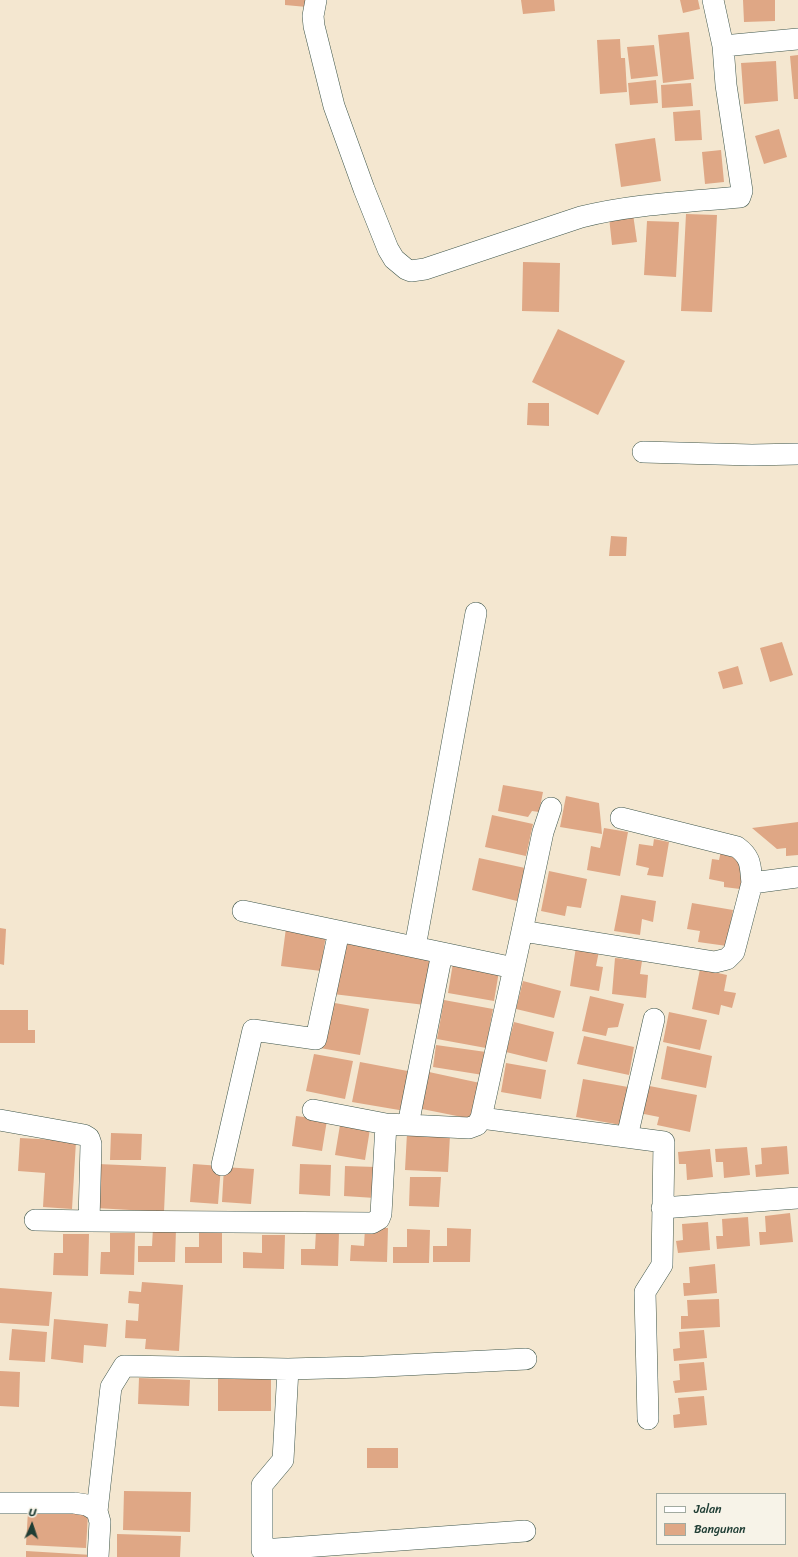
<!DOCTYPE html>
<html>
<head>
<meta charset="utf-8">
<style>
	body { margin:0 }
	#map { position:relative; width:798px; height:1557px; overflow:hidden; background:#f4e7d0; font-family:Sriracha,sans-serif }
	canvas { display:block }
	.legend { position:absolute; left:656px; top:1493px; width:130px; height:52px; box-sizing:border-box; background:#f7f3e8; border:1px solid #a1aaa0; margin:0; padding:5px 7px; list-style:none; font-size:12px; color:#1f3d34 }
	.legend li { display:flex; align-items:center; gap:8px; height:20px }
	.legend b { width:20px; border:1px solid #a1aaa0 }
	.north { position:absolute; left:12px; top:1505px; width:40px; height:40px; -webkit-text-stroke:3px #f7f3e8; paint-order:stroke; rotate:3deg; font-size:11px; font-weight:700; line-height:16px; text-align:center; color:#1f3d34 }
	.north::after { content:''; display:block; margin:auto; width:14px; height:18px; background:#1f3d34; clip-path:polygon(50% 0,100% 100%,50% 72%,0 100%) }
</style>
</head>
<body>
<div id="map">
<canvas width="798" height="1557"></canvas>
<ul class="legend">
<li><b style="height:5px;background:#fff"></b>Jalan</li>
<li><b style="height:11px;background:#dfa785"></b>Bangunan</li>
</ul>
<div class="north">U</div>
</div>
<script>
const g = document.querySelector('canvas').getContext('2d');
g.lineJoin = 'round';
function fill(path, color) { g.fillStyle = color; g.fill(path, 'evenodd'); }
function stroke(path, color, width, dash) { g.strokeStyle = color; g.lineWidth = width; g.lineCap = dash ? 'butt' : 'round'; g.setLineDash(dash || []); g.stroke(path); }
const building = new Path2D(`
	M 285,0 L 308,0 L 307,7 L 285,5 Z
	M 521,0 L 554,0 L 555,11 L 523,14 Z
	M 680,0 L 698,0 L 700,9 L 683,13 Z
	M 743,0 L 775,0 L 775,21 L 744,22 Z
	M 689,32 L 694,79 L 663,83 L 658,35 Z
	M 620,39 L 621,58 L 625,58 L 627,92 L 600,94 L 597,40 Z
	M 654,45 L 658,76 L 631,79 L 627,47 Z
	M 798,55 L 798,99 L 794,99 L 790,56 Z
	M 776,61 L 778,101 L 744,104 L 741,63 Z
	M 656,80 L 658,103 L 630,105 L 628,83 Z
	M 691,83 L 693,106 L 662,108 L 661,85 Z
	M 700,110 L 702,140 L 675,141 L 673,112 Z
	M 779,129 L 787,157 L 764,164 L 755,136 Z
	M 655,138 L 661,181 L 621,187 L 615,144 Z
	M 721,150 L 724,182 L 705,184 L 702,152 Z
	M 633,214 L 637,242 L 612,245 L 609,217 Z
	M 686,214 L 717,215 L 712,312 L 681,311 Z
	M 647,221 L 679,222 L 676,277 L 644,275 Z
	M 523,262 L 560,263 L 559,312 L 522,311 Z
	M 558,329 L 625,361 L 598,415 L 532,382 Z
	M 528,403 L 549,403 L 549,426 L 527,425 Z
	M 611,536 L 627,537 L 626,556 L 609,556 Z
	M 782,642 L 793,675 L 770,682 L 760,648 Z
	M 738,666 L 743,684 L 723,689 L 718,672 Z
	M 503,785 L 543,792 L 539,812 L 532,811 L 528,817 L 498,811 Z
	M 566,796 L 599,803 L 602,834 L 560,827 Z
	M 492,815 L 533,824 L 526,856 L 485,847 Z
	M 798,822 L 798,855 L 786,856 L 786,848 L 777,849 L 752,828 Z
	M 604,828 L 628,832 L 620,876 L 587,870 L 591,846 L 600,848 Z
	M 654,839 L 669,842 L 663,877 L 647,875 L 649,868 L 636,865 L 639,844 L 653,846 Z
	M 721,851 L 746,855 L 740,889 L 724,887 L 724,882 L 709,879 L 712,859 L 719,860 Z
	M 479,858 L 525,868 L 517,901 L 472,890 Z
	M 549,871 L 587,879 L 581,908 L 567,906 L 565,916 L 541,911 Z
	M 621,895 L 656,901 L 653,922 L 642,919 L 640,935 L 614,931 Z
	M 692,903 L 733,910 L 727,946 L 698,942 L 700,931 L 687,929 Z
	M 0,928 L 6,929 L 4,965 L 0,964 Z
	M 286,928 L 326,933 L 321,971 L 281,966 Z
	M 339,942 L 431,955 L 425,1005 L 333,994 Z
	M 576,947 L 599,951 L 596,966 L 603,967 L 599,991 L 570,986 Z
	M 615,958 L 642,961 L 640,974 L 648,975 L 646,998 L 612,994 Z
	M 453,963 L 499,971 L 494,1001 L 448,993 Z
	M 700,969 L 727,975 L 724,991 L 736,993 L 732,1008 L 721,1005 L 719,1015 L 692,1009 Z
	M 523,981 L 561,991 L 554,1018 L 516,1009 Z
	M 590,996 L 624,1004 L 618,1027 L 608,1028 L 606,1036 L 582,1031 Z
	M 444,1000 L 493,1009 L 486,1048 L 437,1039 Z
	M 329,1002 L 369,1009 L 360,1055 L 320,1048 Z
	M 0,1010 L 28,1010 L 28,1030 L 35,1030 L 35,1043 L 0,1043 Z
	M 669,1012 L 707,1020 L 700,1050 L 663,1042 Z
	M 514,1022 L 554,1032 L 547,1062 L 506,1052 Z
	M 584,1036 L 634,1047 L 629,1075 L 577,1064 Z
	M 436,1045 L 486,1052 L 483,1075 L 433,1067 Z
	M 667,1046 L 712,1056 L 706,1088 L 661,1079 Z
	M 314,1054 L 353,1061 L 345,1099 L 306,1091 Z
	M 360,1062 L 413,1072 L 405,1111 L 352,1102 Z
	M 506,1063 L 546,1070 L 541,1099 L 501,1092 Z
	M 429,1072 L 480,1083 L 472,1119 L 422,1109 Z
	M 583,1079 L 628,1087 L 621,1125 L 576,1117 Z
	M 644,1085 L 697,1095 L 690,1132 L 657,1125 L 659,1117 L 639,1113 Z
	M 296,1116 L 327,1120 L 322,1151 L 292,1146 Z
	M 340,1125 L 370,1129 L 365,1160 L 335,1155 Z
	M 111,1133 L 142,1134 L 141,1160 L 110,1160 Z
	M 407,1133 L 450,1135 L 448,1172 L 405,1170 Z
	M 20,1138 L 76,1141 L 72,1209 L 43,1207 L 45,1173 L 18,1171 Z
	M 787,1146 L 789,1174 L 756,1177 L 755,1165 L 762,1164 L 761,1148 Z
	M 747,1147 L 750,1175 L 724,1178 L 723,1162 L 716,1162 L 715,1149 Z
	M 710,1149 L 713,1177 L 687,1180 L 686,1164 L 679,1164 L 678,1152 Z
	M 98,1164 L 166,1167 L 164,1212 L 96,1208 Z
	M 193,1164 L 221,1166 L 218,1204 L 190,1202 Z
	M 300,1164 L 331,1165 L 330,1196 L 299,1194 Z
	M 345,1166 L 376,1167 L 375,1198 L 344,1196 Z
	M 224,1167 L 254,1169 L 251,1204 L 222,1202 Z
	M 410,1177 L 441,1177 L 439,1207 L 409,1206 Z
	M 790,1213 L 793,1242 L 760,1245 L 759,1232 L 766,1232 L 765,1216 Z
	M 748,1217 L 750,1246 L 717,1249 L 716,1236 L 723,1236 L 722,1219 Z
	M 708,1222 L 710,1250 L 678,1253 L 676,1241 L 683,1240 L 682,1224 Z
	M 153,1228 L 176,1229 L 175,1262 L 138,1262 L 138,1246 L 152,1246 Z
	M 365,1228 L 388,1228 L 387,1262 L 350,1261 L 351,1245 L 364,1246 Z
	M 447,1228 L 471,1229 L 470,1262 L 433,1262 L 433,1246 L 447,1246 Z
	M 199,1229 L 222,1230 L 222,1263 L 185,1263 L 185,1247 L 199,1247 Z
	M 407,1229 L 430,1230 L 429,1263 L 393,1263 L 393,1247 L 407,1247 Z
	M 316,1231 L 339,1232 L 338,1266 L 301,1265 L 301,1249 L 315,1249 Z
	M 110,1233 L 135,1233 L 134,1275 L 100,1274 L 101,1252 L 110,1252 Z
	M 63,1234 L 89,1234 L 88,1276 L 53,1275 L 54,1253 L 63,1253 Z
	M 262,1235 L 285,1235 L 284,1269 L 243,1268 L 243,1252 L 262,1253 Z
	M 715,1264 L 717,1293 L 684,1296 L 683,1283 L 690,1283 L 689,1267 Z
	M 142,1282 L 183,1285 L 179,1351 L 145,1349 L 146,1339 L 125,1338 L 126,1320 L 138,1321 L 139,1304 L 128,1303 L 129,1291 L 141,1292 Z
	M 0,1288 L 52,1292 L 49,1326 L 0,1323 Z
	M 719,1299 L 720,1327 L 681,1329 L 681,1316 L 688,1316 L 687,1300 Z
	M 54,1319 L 108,1324 L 106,1347 L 84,1345 L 83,1363 L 51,1359 Z
	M 12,1329 L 47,1332 L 45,1362 L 9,1360 Z
	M 704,1330 L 707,1358 L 674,1361 L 673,1349 L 680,1348 L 679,1332 Z
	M 704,1362 L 707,1390 L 675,1393 L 673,1381 L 680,1380 L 679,1364 Z
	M 0,1371 L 20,1372 L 19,1407 L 0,1406 Z
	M 139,1378 L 190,1380 L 189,1406 L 138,1404 Z
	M 218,1378 L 271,1378 L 271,1411 L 218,1411 Z
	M 704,1396 L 707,1425 L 674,1428 L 673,1415 L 680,1414 L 678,1398 Z
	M 367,1448 L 398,1448 L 398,1468 L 367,1468 Z
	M 124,1491 L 191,1492 L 190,1532 L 123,1530 Z
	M 28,1511 L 88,1514 L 86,1548 L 26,1545 Z
	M 117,1534 L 181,1536 L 180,1557 L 117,1557 Z
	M 26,1551 L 92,1555 L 92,1557 L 26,1557 Z`);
const street = new Path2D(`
	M 316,0 L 313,16 L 314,26 L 334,106 L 364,189 L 388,249 L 394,259 L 406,269 L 411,271 L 425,269 L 581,217 C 633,204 686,202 740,197 L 742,191 L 726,85 L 723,46 L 713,0
	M 723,46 L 798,39
	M 643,452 L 752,455 L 798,454
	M 621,818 L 737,847 C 752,858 750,866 752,883
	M 243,911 L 514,968
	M 522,931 L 543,832 L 551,808
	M 415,947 L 476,613
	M 313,1110 L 386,1124
	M 481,1118 L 664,1142 L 662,1265 L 645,1292 L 648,1419
	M 0,1120 L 84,1135 L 89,1138 L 91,1144 L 89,1221 L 372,1223 L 379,1219 L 381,1214 L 386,1124 L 469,1128 L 477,1125 L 481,1118 L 522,931 L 715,962 L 727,959 L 734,952 L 752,883 L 798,877
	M 408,1125 L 442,953
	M 627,1137 L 654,1019
	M 222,1165 L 253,1030 L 316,1039 L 339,931
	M 662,1208 L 798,1198
	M 35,1220 L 89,1221
	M 288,1369 L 283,1460 L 262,1485 L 262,1550 L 525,1531
	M 0,1503 L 74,1503 L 87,1505 L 97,1511 L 100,1522 L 98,1557
	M 97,1511 L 111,1387 L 124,1366 L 288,1369 L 364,1367 L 526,1359`);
fill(building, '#dfa785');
stroke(street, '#3f564b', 22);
stroke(street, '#fff', 21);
</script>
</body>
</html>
